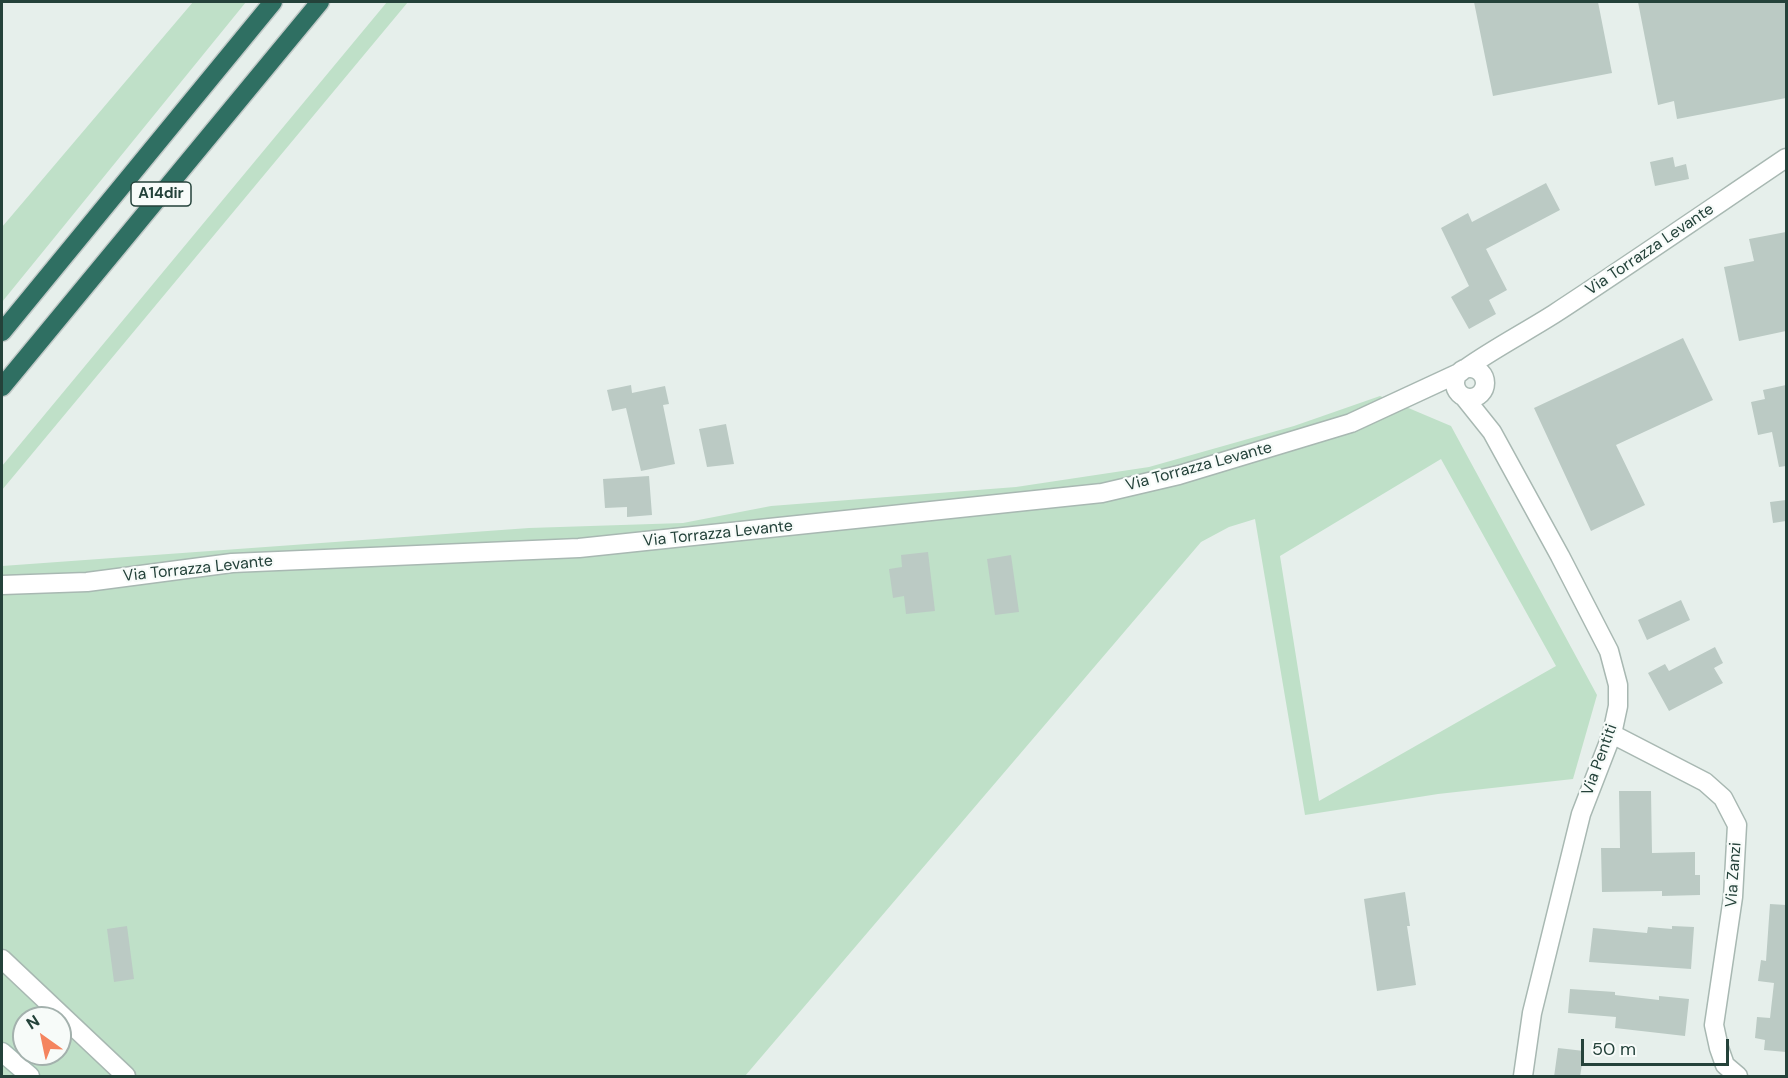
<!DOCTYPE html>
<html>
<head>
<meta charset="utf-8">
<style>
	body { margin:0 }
	#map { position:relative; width:1788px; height:1078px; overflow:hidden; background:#e6efeb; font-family:"DM Sans",sans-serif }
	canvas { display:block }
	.frame { position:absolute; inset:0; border:3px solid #24423a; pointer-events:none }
	.north { position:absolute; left:12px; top:1006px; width:60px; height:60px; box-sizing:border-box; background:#f7fbf9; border:2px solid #a3b1ad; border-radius:50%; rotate:327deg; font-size:16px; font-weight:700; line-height:24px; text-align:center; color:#24423a }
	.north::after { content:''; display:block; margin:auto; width:21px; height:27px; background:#f4845f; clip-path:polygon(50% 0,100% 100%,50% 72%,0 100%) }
	.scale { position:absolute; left:1581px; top:1039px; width:148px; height:27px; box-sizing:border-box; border:3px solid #24423a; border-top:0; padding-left:8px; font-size:18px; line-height:21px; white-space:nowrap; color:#24423a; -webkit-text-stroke:4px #f7fbf9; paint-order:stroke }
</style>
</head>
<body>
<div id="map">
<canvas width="1788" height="1078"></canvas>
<div class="frame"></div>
<div class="north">N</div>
<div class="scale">50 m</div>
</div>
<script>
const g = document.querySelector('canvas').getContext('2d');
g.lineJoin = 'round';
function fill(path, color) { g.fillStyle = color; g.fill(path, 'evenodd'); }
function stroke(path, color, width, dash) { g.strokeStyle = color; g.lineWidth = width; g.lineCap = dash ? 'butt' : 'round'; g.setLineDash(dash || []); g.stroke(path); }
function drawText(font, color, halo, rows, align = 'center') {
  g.font = font + ' "DM Sans",sans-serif'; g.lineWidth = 4.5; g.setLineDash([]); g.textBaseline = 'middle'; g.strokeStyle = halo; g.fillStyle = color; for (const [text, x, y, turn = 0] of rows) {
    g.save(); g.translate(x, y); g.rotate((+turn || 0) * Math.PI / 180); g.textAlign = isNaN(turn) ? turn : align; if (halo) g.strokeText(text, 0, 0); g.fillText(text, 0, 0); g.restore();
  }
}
const green = new Path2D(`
	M 193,2 L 246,2 L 2,302 L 2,227 Z
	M 387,2 L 408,2 L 2,490 L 2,466 Z
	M 1380,396 L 1451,426 L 1597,695 L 1573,779 L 1438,794 L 1305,815 L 1255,519 L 1229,527 L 1201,542 L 745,1076 L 2,1076 L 2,566 L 529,528 L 683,523 L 771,506 L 1016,487 L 1149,467 L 1294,426 ZM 1441,459 L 1556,666 L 1319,801 L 1280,556 ZM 24,1018 L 60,1018 L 60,1054 L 24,1054 Z`);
const building = new Path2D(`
	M 1474,2 L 1598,2 L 1612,73 L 1493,96 Z
	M 1638,2 L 1786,2 L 1786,98 L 1677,119 L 1674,101 L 1658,105 Z
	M 1673,157 L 1675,167 L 1686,164 L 1689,179 L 1655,186 L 1650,162 Z
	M 1546,183 L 1560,210 L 1486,249 L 1507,290 L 1489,300 L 1496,314 L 1469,329 L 1451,297 L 1469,286 L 1441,228 L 1468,213 L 1472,222 Z
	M 1786,232 L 1786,331 L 1739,341 L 1724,267 L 1754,261 L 1749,239 Z
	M 1683,338 L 1713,400 L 1616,445 L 1645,505 L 1591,531 L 1534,408 Z
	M 631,385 L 632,393 L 665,386 L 669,404 L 663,405 L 675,464 L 641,471 L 626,408 L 612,411 L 607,390 Z
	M 1786,385 L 1786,466 L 1779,467 L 1772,432 L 1758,435 L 1751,402 L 1765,399 L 1763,390 Z
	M 726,424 L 734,464 L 707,467 L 699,429 Z
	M 649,476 L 652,515 L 627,517 L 627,507 L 605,508 L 603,479 Z
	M 1786,500 L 1786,521 L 1773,523 L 1770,502 Z
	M 928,552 L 935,611 L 906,614 L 904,596 L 893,598 L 889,569 L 902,567 L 901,555 Z
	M 1011,555 L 1019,612 L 995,615 L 987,559 Z
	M 1681,600 L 1690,620 L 1647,640 L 1638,620 Z
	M 1715,647 L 1723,663 L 1714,668 L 1723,683 L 1669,711 L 1648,673 L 1665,664 L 1669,671 Z
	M 1619,791 L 1651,791 L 1652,853 L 1695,852 L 1695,875 L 1700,875 L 1700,895 L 1662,896 L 1662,891 L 1602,892 L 1601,848 L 1620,848 Z
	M 1405,892 L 1410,926 L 1407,926 L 1416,985 L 1377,991 L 1364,899 Z
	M 1770,904 L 1786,905 L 1786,1052 L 1764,1050 L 1765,1040 L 1755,1038 L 1757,1017 L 1770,1018 L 1774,983 L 1758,981 L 1761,960 L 1766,961 Z
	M 127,926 L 134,979 L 114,982 L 107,929 Z
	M 1672,926 L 1694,927 L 1691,969 L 1589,962 L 1593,928 L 1647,933 L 1648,927 L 1672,929 Z
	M 1570,989 L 1615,992 L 1615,995 L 1659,1000 L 1659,996 L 1689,999 L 1685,1036 L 1615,1028 L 1616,1017 L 1568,1013 Z
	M 1558,1048 L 1584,1051 L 1580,1077 L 1554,1077 Z`);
const street = new Path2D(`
	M1455 383a15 15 0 1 1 30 0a15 15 0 1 1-30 0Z
	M 1465,369 C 1493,349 1524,333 1554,314 C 1632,263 1709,210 1786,158
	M 1464,397 L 1492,432 L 1560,556 L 1609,651 L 1618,685 L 1618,706 L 1612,734 L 1581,814 L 1532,1013 L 1523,1076
	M 2,585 L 87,582 L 232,563 L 579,548 L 1102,493 L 1179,475 L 1351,423 L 1461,372
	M 1612,734 L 1705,782 L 1723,798 L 1737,825 L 1733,897 L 1714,1025 L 1719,1048 L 1725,1065 L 1738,1076
	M 2,959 L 126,1076`);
const secondary = new Path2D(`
	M 2,1052 L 30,1076`);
const highway = new Path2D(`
	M 2,332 L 273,2
	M 2,387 L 320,2`);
const shields = [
	[161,194,60]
];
const shieldNames = [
	["A14dir",161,194]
];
const streetNames = [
	["Via Torrazza Levante",1650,250,-34],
	["Via Torrazza Levante",1199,467,-15],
	["Via Torrazza Levante",718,534,-6],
	["Via Torrazza Levante",198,569,-6],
	["Via Pentiti",1600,760,-70],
	["Via Zanzi",1734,875,-86]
];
fill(green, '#bfe0c8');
fill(building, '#bbcac4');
stroke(street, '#a8b8b2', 21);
stroke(secondary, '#a4bbb3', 21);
stroke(highway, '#c2cac8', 21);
stroke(street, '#fff', 18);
stroke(secondary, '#fff', 18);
stroke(highway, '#2f6f62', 18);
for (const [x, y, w] of shields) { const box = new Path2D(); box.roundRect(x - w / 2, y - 12, w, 24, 4.5); g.fillStyle = '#f7fbf9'; g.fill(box); stroke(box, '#24423a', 1.5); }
drawText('bold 15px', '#24423a', null, shieldNames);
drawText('16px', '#24423a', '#f7fbf9', streetNames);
</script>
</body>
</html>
